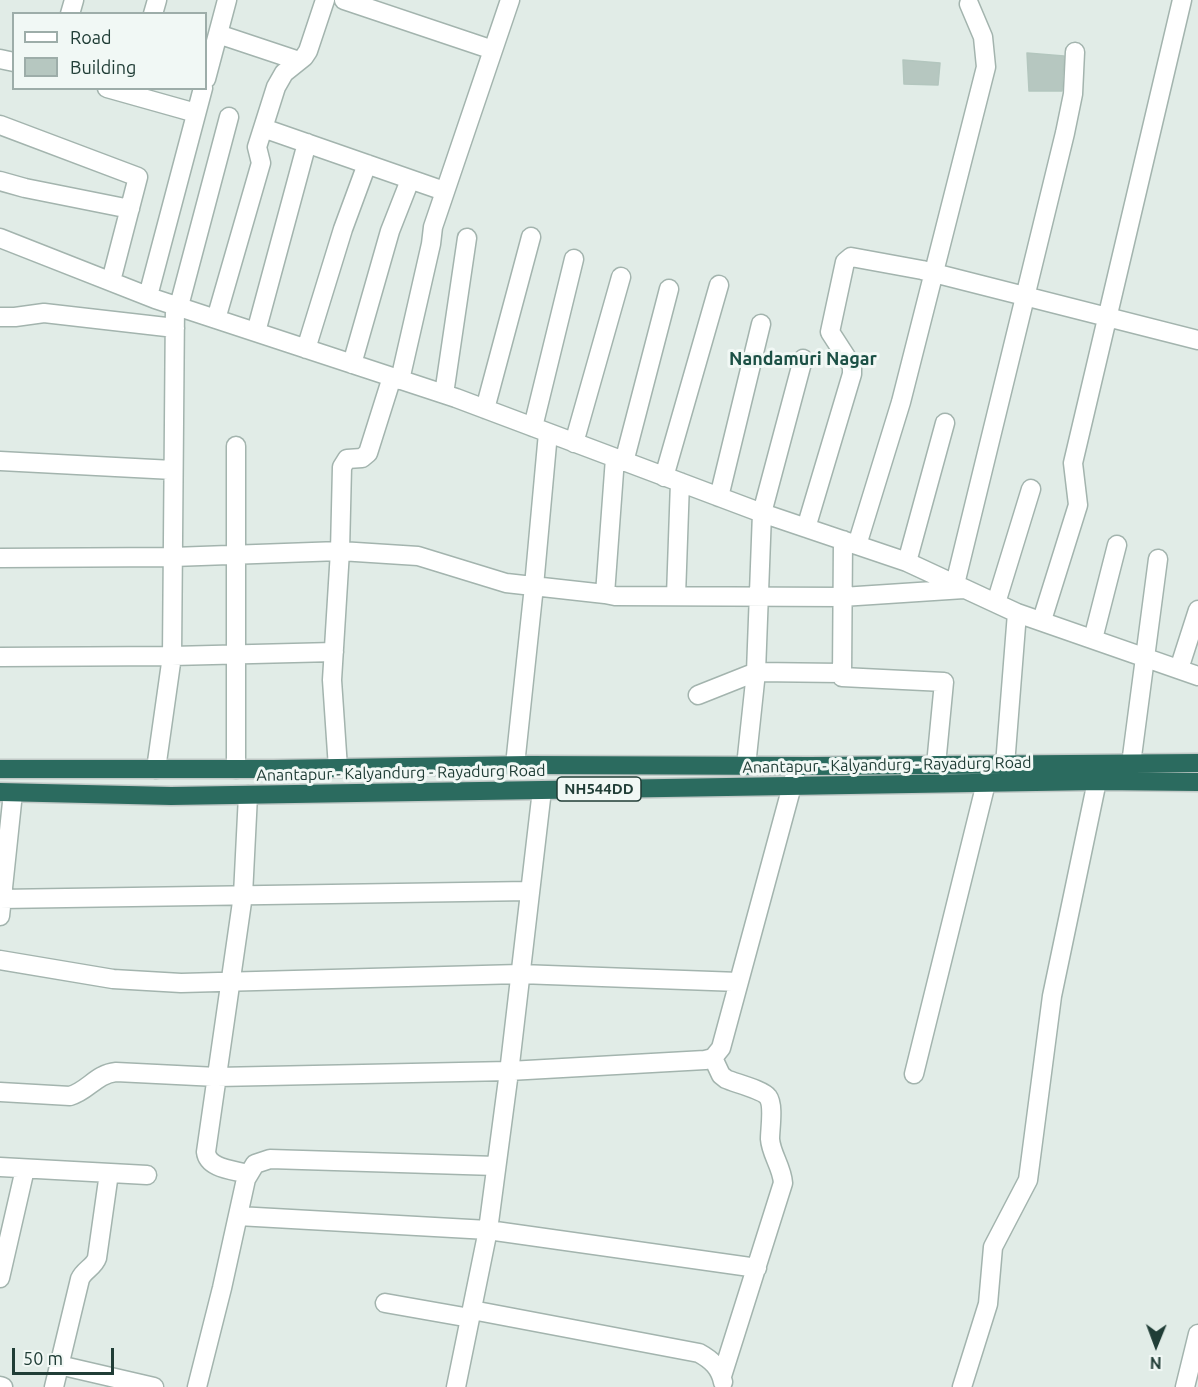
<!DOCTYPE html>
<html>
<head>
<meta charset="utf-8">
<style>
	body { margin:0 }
	#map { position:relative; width:1198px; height:1387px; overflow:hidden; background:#e1ece7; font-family:Ubuntu,sans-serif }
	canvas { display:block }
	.legend { position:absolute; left:12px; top:12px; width:195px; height:78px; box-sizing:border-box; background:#f1f8f5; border:2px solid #9dada9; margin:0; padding:8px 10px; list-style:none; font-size:18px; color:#203d36 }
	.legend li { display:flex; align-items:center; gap:12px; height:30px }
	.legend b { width:30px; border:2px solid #9dada9 }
	.north { position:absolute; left:1126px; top:1315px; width:60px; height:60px; -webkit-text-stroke:4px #f1f8f5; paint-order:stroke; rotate:181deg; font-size:16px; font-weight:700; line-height:24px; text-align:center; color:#203d36 }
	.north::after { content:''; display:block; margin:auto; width:21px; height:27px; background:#203d36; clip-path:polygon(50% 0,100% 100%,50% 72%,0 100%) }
	.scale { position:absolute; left:12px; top:1348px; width:102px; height:27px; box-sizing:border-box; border:3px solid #203d36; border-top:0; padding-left:8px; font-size:18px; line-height:21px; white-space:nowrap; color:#203d36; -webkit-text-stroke:4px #f1f8f5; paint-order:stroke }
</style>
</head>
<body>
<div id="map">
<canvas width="1198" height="1387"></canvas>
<ul class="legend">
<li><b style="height:8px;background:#fff"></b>Road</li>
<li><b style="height:16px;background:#b6c7c0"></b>Building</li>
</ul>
<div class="north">N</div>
<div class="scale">50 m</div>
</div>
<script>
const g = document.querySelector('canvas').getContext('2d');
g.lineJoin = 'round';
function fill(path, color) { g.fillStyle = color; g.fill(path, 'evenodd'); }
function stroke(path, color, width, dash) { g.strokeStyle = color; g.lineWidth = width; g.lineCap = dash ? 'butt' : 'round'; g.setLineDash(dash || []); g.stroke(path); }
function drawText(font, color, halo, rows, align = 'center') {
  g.font = font + ' Ubuntu,sans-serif'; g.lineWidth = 6; g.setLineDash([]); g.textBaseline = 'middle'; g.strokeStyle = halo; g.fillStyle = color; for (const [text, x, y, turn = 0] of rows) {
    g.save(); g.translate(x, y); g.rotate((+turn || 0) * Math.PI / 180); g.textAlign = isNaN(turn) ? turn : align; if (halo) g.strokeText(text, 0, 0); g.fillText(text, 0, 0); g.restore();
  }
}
const building = new Path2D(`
	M 1027,53 L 1064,56 L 1062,91 L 1029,91 Z
	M 903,60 L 940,63 L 938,85 L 904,84 Z`);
const minor = new Path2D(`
	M 344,0 L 493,50
	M 70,14 L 74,0
	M 153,14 L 157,0
	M 218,34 L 299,61
	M 0,59 L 14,62
	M 206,79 L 227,0
	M 107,88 L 196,113
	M 0,125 L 138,177 L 111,281
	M 263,128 L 444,191
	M 0,181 L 25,188 L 130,209
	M 0,238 L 155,299 L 456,398 L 762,513 L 907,562 L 1017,613 L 1198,676
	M 148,296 L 203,88
	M 179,306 L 229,117
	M 0,317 L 15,317 L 44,313 L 175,328
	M 216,319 L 261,163 L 257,147 L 276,87 L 284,73 L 304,57 L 308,51 L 325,0
	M 256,332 L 307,143
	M 306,349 L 343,229 L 367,164
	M 352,364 L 390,231 L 410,180
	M 400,380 L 431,244 L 433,227 L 510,0
	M 444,394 L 467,238
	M 485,409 L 531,237
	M 533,427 L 574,259
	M 574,443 L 621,277
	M 615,458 L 605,594 L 615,596 L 842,597 L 964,589
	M 0,461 L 173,470
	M 624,462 L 669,289
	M 664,477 L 719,285
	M 719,497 L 761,324
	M 806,528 L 852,374 L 852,366 L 830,332 L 845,262 L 851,257 L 922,270 L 1198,340
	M 843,540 L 842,677 L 944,682 L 936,765
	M 857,545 L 901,402 L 986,67 L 983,37 L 969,4
	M 0,558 L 173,557 L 340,551 L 418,556 L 506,583 L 605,594
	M 907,562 L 945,423
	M 955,584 L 1065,133 L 1073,94 L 1075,52
	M 676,596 L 680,482
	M 996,603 L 1031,489
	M 1042,620 L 1078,505 L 1073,463 L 1182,0
	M 1093,639 L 1117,545
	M 0,657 L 172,656 L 334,652
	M 1179,669 L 1198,610
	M 698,695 L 756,672 L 842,673
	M 1131,764 L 1158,559
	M 515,765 L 534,586 L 548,433
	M 1005,765 L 1017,613
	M 746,766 L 756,672 L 762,513 L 803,359
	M 338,768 L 332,680 L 340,551 L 342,467 L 347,459 L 362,458 L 368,453 L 392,377
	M 156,769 L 172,656 L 175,305
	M 236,769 L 236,446
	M 0,899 L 530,891
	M 0,916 L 13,793
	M 0,960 L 113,979 L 181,983 L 520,974 L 739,982
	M 713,1058 L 721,1075 L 726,1079 C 735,1083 763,1090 768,1097 C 774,1105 770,1129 770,1139 C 771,1154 782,1167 783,1183 L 722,1376
	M 914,1074 L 986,783
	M 0,1092 L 70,1096 C 88,1091 96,1074 116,1072 L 217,1077 L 509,1071 L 705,1060 L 713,1058 L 721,1048 L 796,771
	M 0,1167 L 147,1175
	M 248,1174 C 234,1170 208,1169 206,1152 L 243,895 L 248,795
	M 238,1216 L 488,1230 L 757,1268
	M 0,1278 L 25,1169
	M 385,1303 L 470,1318
	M 472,1310 L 699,1353 C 712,1360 720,1368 723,1382
	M 59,1365 L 154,1387
	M 0,1386 L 3,1387
	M 54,1387 L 80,1279 C 84,1270 94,1267 97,1258 L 109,1173
	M 197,1387 L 222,1288 L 246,1179 L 255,1164 L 270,1159 L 496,1166
	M 456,1387 L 488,1230 L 510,1064 L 542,790
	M 962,1387 L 988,1304 L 993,1247 L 1028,1180 L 1052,996 L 1097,781
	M 1185,1387 L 1198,1334`);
const highway = new Path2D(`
	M 0,769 L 274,769 L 529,765 L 810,766 L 1198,763
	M 0,792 L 171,796 L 1097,781 L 1198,782`);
const shields = [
	[599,789,84]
];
const shieldNames = [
	["NH544DD",599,789]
];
const streetNames = [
	["Anantapur - Kalyandurg - Rayadurg Road",887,765,-1],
	["Anantapur - Kalyandurg - Rayadurg Road",401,773,-1]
];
const neighbourhoodNames = [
	["Nandamuri Nagar",803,359]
];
fill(building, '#b6c7c0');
stroke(building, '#b3c6be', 1.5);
stroke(minor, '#a3b4ae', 21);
stroke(highway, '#c1c9c7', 21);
stroke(minor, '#fff', 18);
stroke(highway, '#2b6b5f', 18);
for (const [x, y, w] of shields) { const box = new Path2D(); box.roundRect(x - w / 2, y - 12, w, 24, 4.5); g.fillStyle = '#f1f8f5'; g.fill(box); stroke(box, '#203d36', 1.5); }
drawText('bold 15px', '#203d36', null, shieldNames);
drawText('16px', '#203d36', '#f1f8f5', streetNames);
drawText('bold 18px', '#1b5045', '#f1f8f5', neighbourhoodNames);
</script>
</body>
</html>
